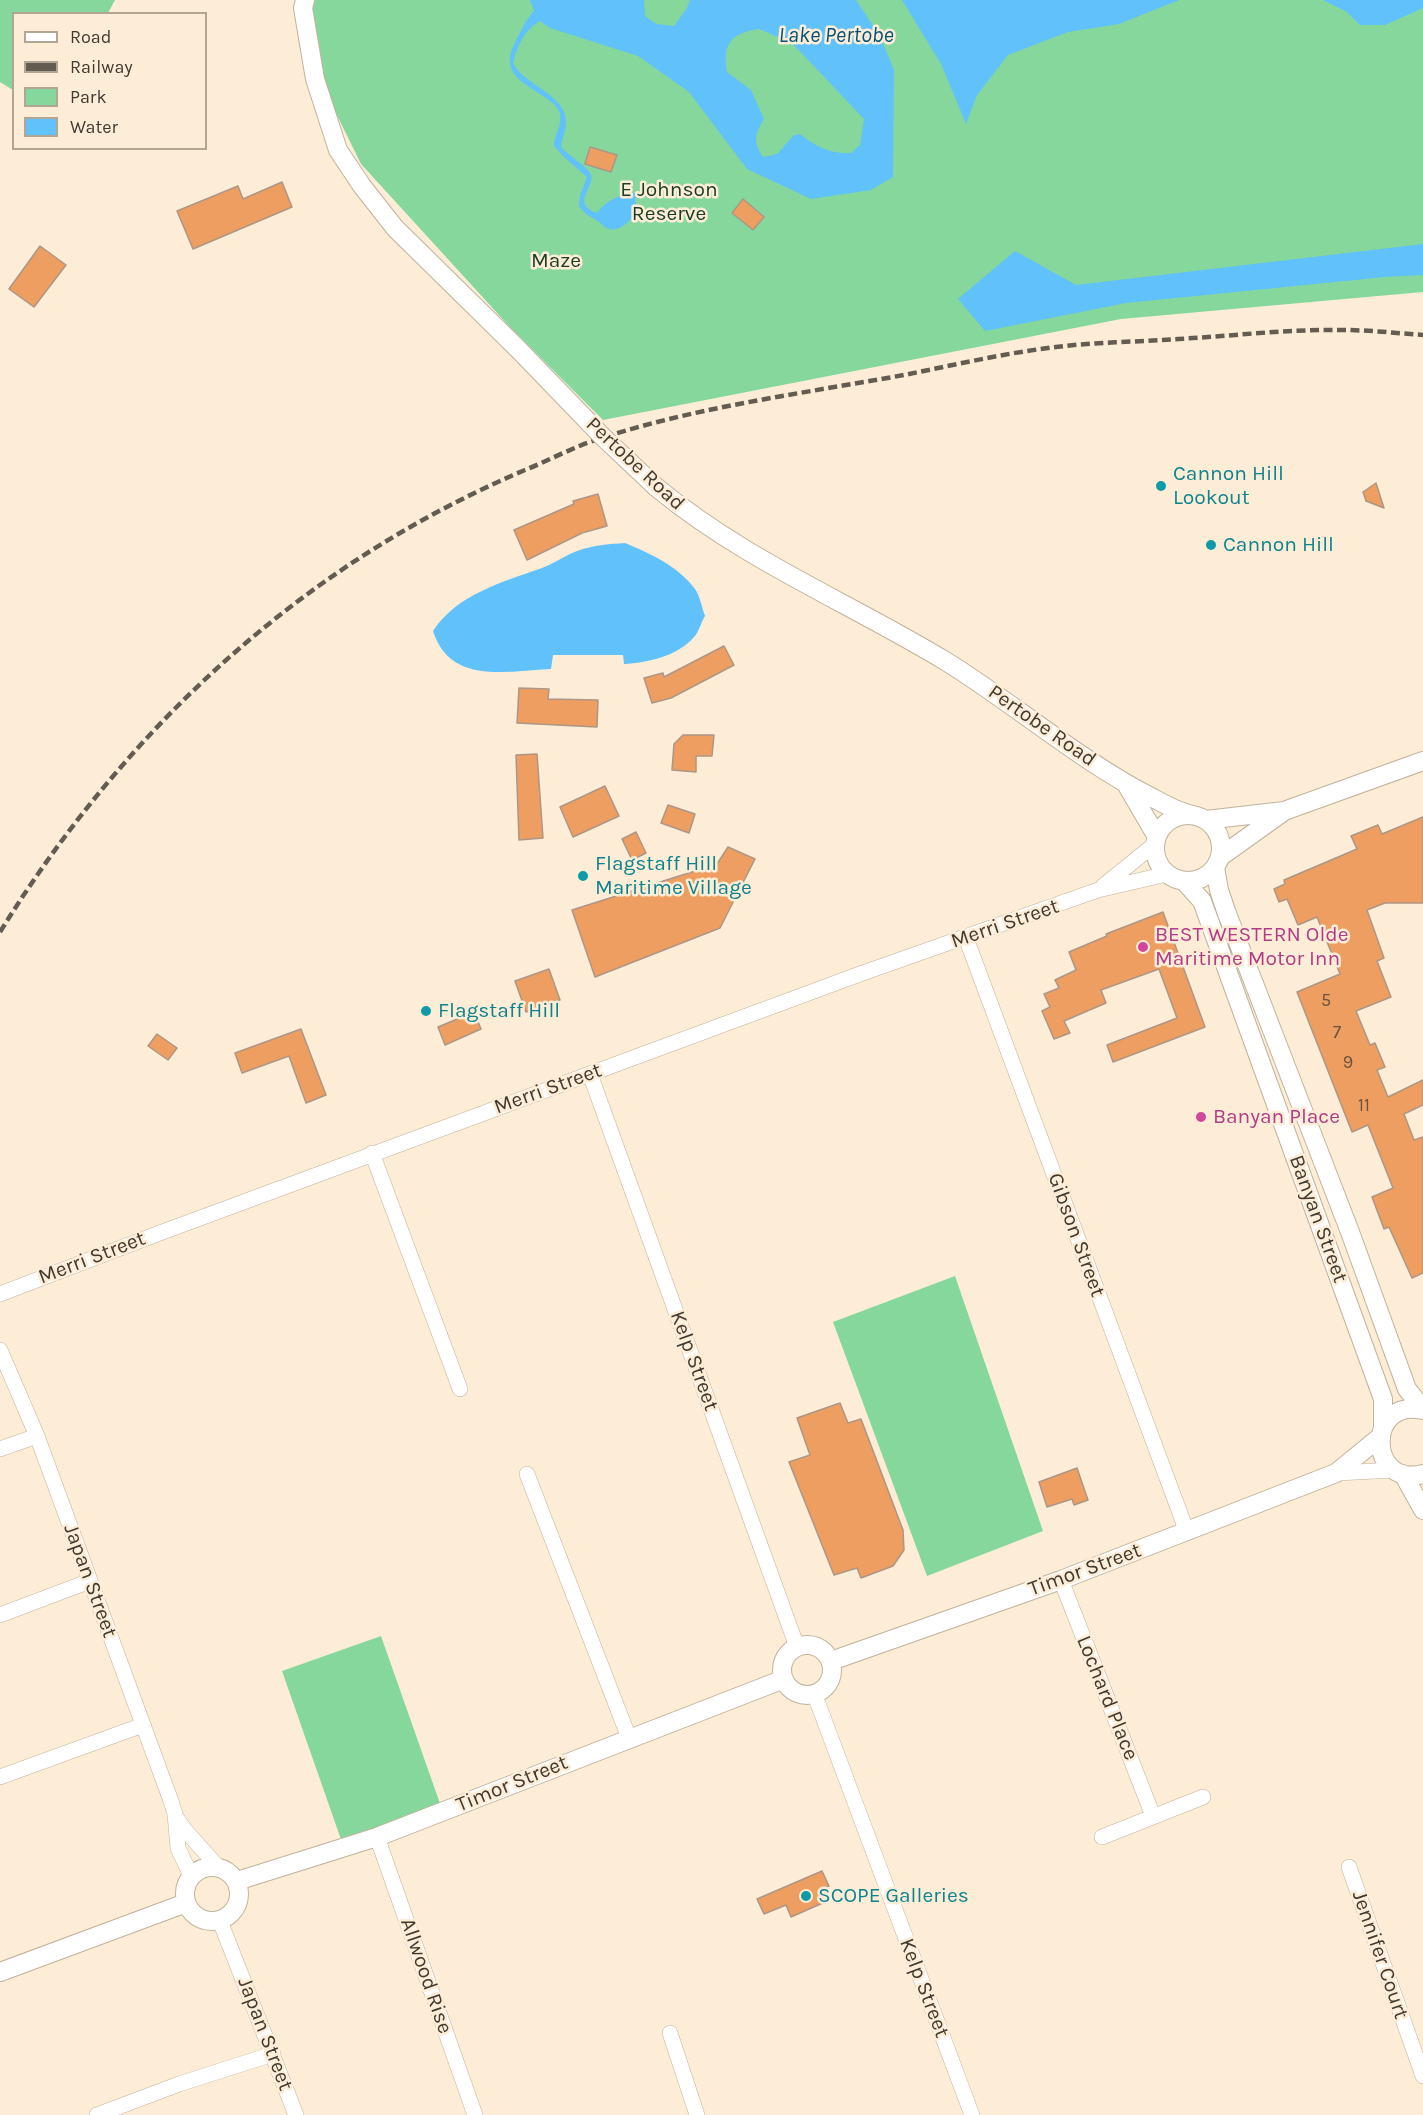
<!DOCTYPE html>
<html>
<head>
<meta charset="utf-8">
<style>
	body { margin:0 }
	#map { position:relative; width:1423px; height:2115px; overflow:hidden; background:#fdedd6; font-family:Karla,sans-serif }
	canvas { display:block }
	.legend { position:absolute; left:12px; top:12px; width:195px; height:138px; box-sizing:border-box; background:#fdedd6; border:2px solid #b1a594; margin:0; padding:8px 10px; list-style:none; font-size:18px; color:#403a31 }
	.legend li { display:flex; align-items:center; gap:12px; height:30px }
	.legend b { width:30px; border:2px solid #b1a594 }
</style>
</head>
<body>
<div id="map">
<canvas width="1423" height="2115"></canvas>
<ul class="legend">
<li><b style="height:8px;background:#fff"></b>Road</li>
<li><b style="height:8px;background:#645c50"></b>Railway</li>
<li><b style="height:16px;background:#86d79c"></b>Park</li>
<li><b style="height:16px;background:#61c1fb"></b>Water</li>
</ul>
</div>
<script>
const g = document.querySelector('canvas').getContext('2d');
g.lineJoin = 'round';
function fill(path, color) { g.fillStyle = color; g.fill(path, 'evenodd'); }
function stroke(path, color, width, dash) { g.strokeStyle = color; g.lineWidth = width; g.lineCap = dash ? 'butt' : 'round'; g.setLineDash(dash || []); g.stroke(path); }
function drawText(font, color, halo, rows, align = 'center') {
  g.font = font + ' Karla,sans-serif'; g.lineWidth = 5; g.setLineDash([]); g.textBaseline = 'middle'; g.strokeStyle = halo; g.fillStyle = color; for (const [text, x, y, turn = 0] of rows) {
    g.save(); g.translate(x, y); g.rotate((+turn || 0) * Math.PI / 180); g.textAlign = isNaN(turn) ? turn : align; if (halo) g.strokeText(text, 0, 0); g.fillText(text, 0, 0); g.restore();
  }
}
const green = new Path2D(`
	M 0,0 L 115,0 L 108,13 L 14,14 L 13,90 L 0,82 Z
	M 309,0 L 1423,0 L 1423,292 L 1121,319 L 603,420 L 509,326 L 361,164 L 304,48 Z
	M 955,1276 L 1043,1531 L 927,1576 L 833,1322 Z
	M 381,1636 L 443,1812 L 344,1848 L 282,1671 Z`);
const water = new Path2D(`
	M 530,0 L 644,0 L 645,16 L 656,24 L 674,26 L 687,8 L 690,0 L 856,0 L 880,36 L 894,70 L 893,177 L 871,190 L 811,199 L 747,169 L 689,92 L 638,56 L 550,28 L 540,21 C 525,29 517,46 513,63 C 524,85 564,94 566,120 C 567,128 562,138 561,147 C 567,154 587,167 590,173 C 598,185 569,203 597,213 C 610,196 626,193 647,192 L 647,197 L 635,198 L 637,212 C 630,221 618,235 605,227 C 602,225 600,223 598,221 C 589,216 585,214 579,206 L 580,195 L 587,177 L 565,158 L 554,146 C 554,133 564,125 559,111 C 556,105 551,102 546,98 C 523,82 499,74 515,42 C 521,31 525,21 534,11 ZM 759,29 L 792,43 L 864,119 L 860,145 L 851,153 C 830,154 816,147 800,134 L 794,135 L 777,154 L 763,157 C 753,140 754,136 764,119 L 751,90 L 727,72 C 722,44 731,33 759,29 Z
	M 902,0 L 1179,0 L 1119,24 L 1068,32 L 1008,55 L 977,95 L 966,124 L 941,64 Z
	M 1323,0 L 1423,0 L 1423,8 L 1385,25 L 1360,25 L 1347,12 Z
	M 1423,244 L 1423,275 L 1385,277 L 1126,303 L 985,331 L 958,299 L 1015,251 L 1076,285 Z
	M 625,543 C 651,554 678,566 695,589 C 700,596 702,608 705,616 C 701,622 699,632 694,637 C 678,656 647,663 624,664 L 623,655 L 553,655 L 551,669 C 507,671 450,685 433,631 C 457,594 503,582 542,568 C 555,563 567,554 580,550 C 595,545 610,544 625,543 Z`);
const building = new Path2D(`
	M 590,147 L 617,155 L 611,172 L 585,164 Z
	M 282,182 L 292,207 L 193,249 L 177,211 L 238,186 L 243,199 Z
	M 743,199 L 764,217 L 753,230 L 732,213 Z
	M 40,246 L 66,265 L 34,307 L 9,289 Z
	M 1376,483 L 1384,508 L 1366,501 L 1363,492 Z
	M 598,494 L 607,526 L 582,533 L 527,560 L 514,530 L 574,504 L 573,501 Z
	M 724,646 L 734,665 L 671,698 L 652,703 L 644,678 L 663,673 L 664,677 Z
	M 519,688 L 549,689 L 548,699 L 598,700 L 597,727 L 517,723 Z
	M 683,735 L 714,735 L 712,756 L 696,756 L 696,772 L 672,770 L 674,744 Z
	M 537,754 L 543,838 L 519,840 L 516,755 Z
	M 605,786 L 619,816 L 573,837 L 560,807 Z
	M 668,805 L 695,814 L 689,833 L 661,823 Z
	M 1423,817 L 1423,903 L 1385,903 L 1367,910 L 1384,958 L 1377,961 L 1391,997 L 1356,1011 L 1370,1045 L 1375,1043 L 1385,1067 L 1377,1070 L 1388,1097 L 1423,1080 L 1423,1105 L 1404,1114 L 1414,1140 L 1423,1137 L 1423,1273 L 1412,1278 L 1389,1227 L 1384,1229 L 1372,1197 L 1393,1188 L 1368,1125 L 1352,1132 L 1297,992 L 1340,974 L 1317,917 L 1298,925 L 1287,899 L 1279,902 L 1274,889 L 1285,884 L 1284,880 L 1357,849 L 1351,836 L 1378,825 L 1382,834 Z
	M 636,832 L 646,853 L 632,860 L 622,839 Z
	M 728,847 L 755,859 L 720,928 L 595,977 L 572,910 L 717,864 Z
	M 1163,912 L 1205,1027 L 1113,1062 L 1107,1045 L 1177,1018 L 1159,969 L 1101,990 L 1106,1003 L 1064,1021 L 1070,1033 L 1054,1039 L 1042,1011 L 1050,1007 L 1044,994 L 1059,988 L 1055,980 L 1076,970 L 1069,952 L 1107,936 L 1106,934 Z
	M 549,969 L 560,1000 L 526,1012 L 515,981 Z
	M 474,1012 L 481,1029 L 445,1045 L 438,1027 Z
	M 301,1029 L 326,1095 L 306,1103 L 289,1056 L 242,1073 L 235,1053 Z
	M 157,1034 L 177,1048 L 168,1060 L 148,1046 Z
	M 840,1403 L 848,1423 L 861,1419 L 903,1530 L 904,1550 L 893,1566 L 861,1578 L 857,1568 L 834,1575 L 789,1462 L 810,1455 L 797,1418 Z
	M 1077,1468 L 1088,1500 L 1074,1505 L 1072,1499 L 1047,1507 L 1039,1482 Z
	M 822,1871 L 829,1886 L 820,1890 L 825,1902 L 791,1917 L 786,1905 L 764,1914 L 757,1899 Z`);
const minor = new Path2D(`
	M 1103,886 L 1155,844
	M 966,938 L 1187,1532
	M 590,1074 L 797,1647
	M 372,1153 L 460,1389
	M 0,1294 L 157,1234 L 860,974 L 1098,890 L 1167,874
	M 0,1350 L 37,1436 L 171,1801 L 175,1814 L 178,1848 L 191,1876
	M 0,1449 L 37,1436
	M 1336,1473 L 1395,1470
	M 527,1474 L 629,1738
	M 1061,1580 L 1153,1816
	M 0,1615 L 90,1581
	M 814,1693 L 972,2115
	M 0,1777 L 143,1725
	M 176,1817 L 185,1830 L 218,1867
	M 377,1837 L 475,2115
	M 1102,1837 L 1203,1797
	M 1349,1867 L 1423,2076
	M 220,1921 L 296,2115
	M 670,2033 L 697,2115
	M 97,2115 L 179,2084 L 273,2054`);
const tertiary = new Path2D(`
	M 305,0 L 303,8 L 315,79 L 338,150 L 362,186 L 395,228 L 518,349
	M 656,487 C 744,560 850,603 947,662 C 1016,705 1079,760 1151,797 C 1166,805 1180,813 1197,816
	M 1126,784 L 1157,837
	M1155 848a33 33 0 1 1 66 0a33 33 0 1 1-66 0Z
	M 1206,820 L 1284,811 L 1423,761
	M 1220,857 L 1283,812
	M 1215,867 L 1219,890 L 1226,911 L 1350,1232 L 1407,1389 L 1423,1409
	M 1184,881 L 1202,901 L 1383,1399 L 1383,1428
	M 1423,1410 C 1366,1397 1367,1488 1423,1474
	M 1403,1474 L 1423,1510
	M782 1670a25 25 0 1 1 50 0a25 25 0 1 1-50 0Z
	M 831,1661 L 1061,1580 L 1336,1473 L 1380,1437
	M185 1894a27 27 0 1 1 54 0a27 27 0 1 1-54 0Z
	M 237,1881 L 377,1837 L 784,1679
	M 0,1972 L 186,1903`);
const rail = new Path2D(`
	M 0,932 C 126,728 303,564 525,470 C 552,459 579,444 608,436 C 703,406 805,393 904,375 C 954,365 1005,353 1056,347 C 1096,342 1138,342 1178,339 C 1232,336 1288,329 1341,330 C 1369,330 1396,333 1423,335`);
const tertiaryBridge = new Path2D(`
	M 518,349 L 603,437 L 656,487`);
const markers = [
	[1161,486,6,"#0f9aa8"],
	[1211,545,6,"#0f9aa8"],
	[583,876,6,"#0f9aa8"],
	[1143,947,6,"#d1479c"],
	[426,1011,6,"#0f9aa8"],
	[1201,1117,6,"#d1479c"],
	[806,1896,6,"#0f9aa8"]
];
const numberNames = [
	["5",1326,1001],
	["7",1337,1033],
	["9",1348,1063],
	["11",1364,1106]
];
const parkNames = [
	["E Johnson",669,190],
	["Reserve",669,214],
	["Maze",556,261]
];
const streetNames = [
	["Pertobe Road",635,464,43],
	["Pertobe Road",1042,726,35],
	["Merri Street",1005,924,-19],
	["Merri Street",548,1089,-20],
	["Banyan Street",1318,1219,70],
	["Gibson Street",1076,1235,70],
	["Merri Street",92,1258,-21],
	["Kelp Street",694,1361,70],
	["Timor Street",1085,1570,-20],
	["Japan Street",90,1581,70],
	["Lochard Place",1107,1698,68],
	["Timor Street",512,1784,-22],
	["Jennifer Court",1380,1955,71],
	["Allwood Rise",426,1976,71],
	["Kelp Street",924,1988,69],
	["Japan Street",265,2034,69]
];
const cultureNames = [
	["Cannon Hill",1173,474],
	["Lookout",1173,498],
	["Cannon Hill",1223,545],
	["Flagstaff Hill",595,864],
	["Maritime Village",595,888],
	["Flagstaff Hill",438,1011],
	["SCOPE Galleries",818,1896]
];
const hotelNames = [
	["BEST WESTERN Olde",1155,935],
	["Maritime Motor Inn",1155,959],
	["Banyan Place",1213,1117]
];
const waterNames = [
	["Lake Pertobe",836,36]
];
fill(green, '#86d79c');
fill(water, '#61c1fb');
fill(building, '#ee9e61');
stroke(building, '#ad9686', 1.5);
stroke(minor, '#c1b29b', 16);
stroke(tertiary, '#c1b29b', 20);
stroke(minor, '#fff', 15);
stroke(tertiary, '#fff', 18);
stroke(rail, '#645c50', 4.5, [9, 4.5]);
stroke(tertiaryBridge, '#c1b29b', 20, []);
stroke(tertiaryBridge, '#fff', 18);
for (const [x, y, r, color] of markers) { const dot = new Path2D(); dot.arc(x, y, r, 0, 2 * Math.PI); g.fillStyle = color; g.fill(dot); stroke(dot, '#fdedd6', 2); }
drawText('18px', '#6c533d', null, numberNames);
drawText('21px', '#193d24', '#fdedd6', parkNames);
drawText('21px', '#403a31', '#fdedd6', streetNames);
drawText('21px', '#0d838f', '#fdedd6', cultureNames, 'left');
drawText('21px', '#b23c85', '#fdedd6', hotelNames, 'left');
drawText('italic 22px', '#035379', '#fdedd6', waterNames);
</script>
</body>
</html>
